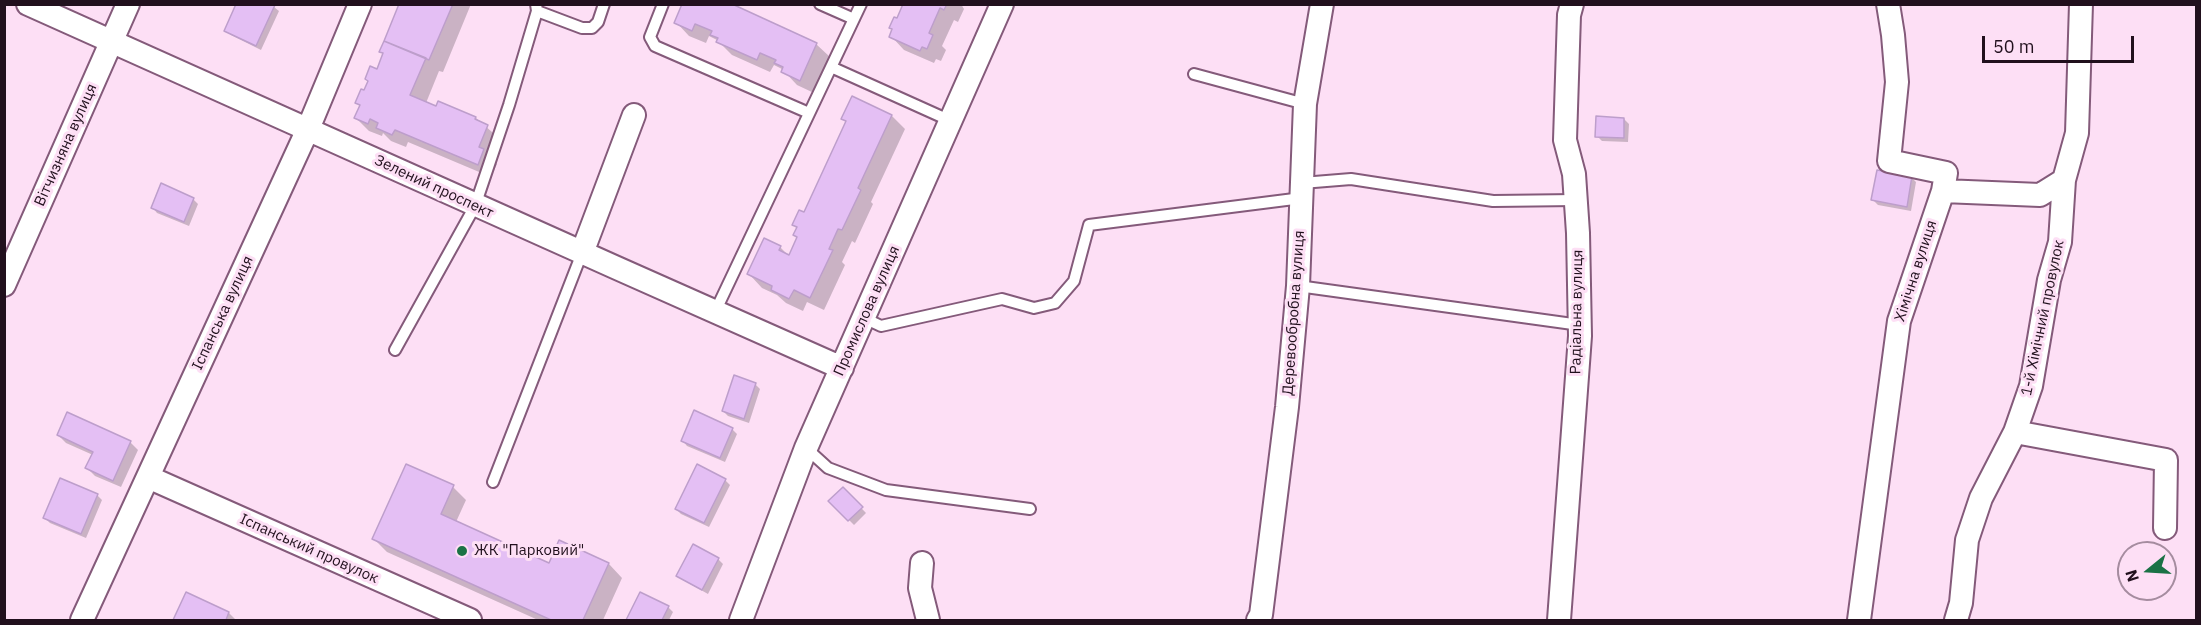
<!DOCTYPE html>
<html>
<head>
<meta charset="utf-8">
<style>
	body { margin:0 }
	#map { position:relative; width:2201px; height:625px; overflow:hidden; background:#fddff5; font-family:"IBM Plex Sans",sans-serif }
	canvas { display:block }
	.frame { position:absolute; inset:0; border:6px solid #21101d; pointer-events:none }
	.north { position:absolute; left:2117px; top:541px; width:60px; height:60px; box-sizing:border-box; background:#fddff5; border:2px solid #a58c9f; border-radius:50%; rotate:252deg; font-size:16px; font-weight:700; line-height:24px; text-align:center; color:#21101d }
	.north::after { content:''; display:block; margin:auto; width:21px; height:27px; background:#1a7245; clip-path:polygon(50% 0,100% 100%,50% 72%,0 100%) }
	.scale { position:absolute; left:1982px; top:36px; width:152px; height:27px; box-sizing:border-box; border:3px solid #21101d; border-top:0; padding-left:8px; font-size:18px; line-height:21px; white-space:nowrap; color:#21101d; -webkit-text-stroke:4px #fddff5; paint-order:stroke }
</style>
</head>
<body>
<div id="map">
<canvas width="2201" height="625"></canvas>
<div class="frame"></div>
<div class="north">N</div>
<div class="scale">50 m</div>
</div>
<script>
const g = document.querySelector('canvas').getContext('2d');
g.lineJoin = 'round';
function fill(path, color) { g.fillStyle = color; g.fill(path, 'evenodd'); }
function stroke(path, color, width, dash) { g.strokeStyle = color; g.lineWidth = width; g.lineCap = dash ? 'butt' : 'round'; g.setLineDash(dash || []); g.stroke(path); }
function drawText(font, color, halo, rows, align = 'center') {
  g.font = font + ' "IBM Plex Sans",sans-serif'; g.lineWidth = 6; g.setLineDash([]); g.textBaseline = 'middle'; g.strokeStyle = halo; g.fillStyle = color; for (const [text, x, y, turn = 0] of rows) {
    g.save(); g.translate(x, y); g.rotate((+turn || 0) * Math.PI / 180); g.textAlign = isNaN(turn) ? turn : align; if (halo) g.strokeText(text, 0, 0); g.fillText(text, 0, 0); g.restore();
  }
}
const shadow = new Path2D(`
	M 238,4 L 270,4 L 279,11 L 261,50 L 231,35 L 226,31 Z
	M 401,4 L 471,4 L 443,72 L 439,71 L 426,103 L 476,118 L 500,139 L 492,159 L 497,164 L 491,177 L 408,142 L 406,147 L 391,141 L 383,133 L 382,136 L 369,131 L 356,118 L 361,106 L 357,102 L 378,71 L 384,55 L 381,52 Z
	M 684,4 L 816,44 L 830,57 L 814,93 L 797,85 L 782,69 L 774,65 L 770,72 L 732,55 L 717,40 L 709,36 L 706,43 L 689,36 L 676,22 Z
	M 905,4 L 961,4 L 964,9 L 958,22 L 954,20 L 942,46 L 946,50 L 941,61 L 936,59 L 934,63 L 904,50 L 891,36 Z
	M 853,98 L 892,116 L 905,129 L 871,202 L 873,204 L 855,243 L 852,241 L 842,262 L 845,265 L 824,310 L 807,302 L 803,311 L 786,303 L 777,295 L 762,288 L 749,274 L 780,247 L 790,257 L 798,238 L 795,235 L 797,229 L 794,225 L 804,214 L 847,122 L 843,119 Z
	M 1624,119 L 1629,124 L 1628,142 L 1602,141 L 1597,136 Z
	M 1911,177 L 1916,182 L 1911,211 L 1878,205 L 1873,200 Z
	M 193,199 L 198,204 L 189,226 L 157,213 L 153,208 Z
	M 755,384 L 760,389 L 749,423 L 728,416 L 723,411 Z
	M 68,414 L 130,442 L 138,450 L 121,487 L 95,476 L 87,468 L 93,455 L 66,443 L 58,435 Z
	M 732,429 L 737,434 L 725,462 L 687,446 L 683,441 Z
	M 725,480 L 730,485 L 709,527 L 681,514 L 676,509 Z
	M 453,487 L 466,500 L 456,522 L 550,565 L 560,542 L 609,564 L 622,578 L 603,620 L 538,620 L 387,552 L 374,539 Z
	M 843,489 L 866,513 L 854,525 L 830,501 Z
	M 97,495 L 102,500 L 86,538 L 50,523 L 45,518 Z
	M 718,559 L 723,564 L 708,594 L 683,580 L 678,575 Z
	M 186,594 L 229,613 L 236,620 L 175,620 Z
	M 641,594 L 668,607 L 673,612 L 669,620 L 627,620 Z`);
const building = new Path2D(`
	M 236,4 L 275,5 L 256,46 L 224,31 Z
	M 399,4 L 453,4 L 429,60 L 384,41 Z
	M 682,4 L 732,4 L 817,43 L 800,81 L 781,72 L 783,67 L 774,63 L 776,60 L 760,53 L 757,60 L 716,42 L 718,38 L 710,35 L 712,31 L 695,24 L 692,31 L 674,23 Z
	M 903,4 L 947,4 L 944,10 L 940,8 L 929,33 L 933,35 L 927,49 L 922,47 L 920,51 L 889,37 L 892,29 L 889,28 L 894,17 L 897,18 Z
	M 384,41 L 426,58 L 410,95 L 436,106 L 438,101 L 476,117 L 475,119 L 488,125 L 479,147 L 484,149 L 478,165 L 395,130 L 392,135 L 376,128 L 378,123 L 370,119 L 368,124 L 354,118 L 360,105 L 355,103 L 361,89 L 364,90 L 368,81 L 365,79 L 370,66 L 377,69 L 383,53 L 379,52 Z
	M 852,96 L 892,115 L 858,188 L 861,190 L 842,230 L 838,229 L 829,249 L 833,250 L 810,298 L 794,290 L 789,299 L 771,290 L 772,286 L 747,274 L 764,238 L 781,246 L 779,250 L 789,255 L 797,237 L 793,235 L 797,227 L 792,225 L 799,210 L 804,212 L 846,121 L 841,119 Z
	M 1596,116 L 1624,118 L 1624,138 L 1595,137 Z
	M 1877,170 L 1912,176 L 1907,207 L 1871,200 Z
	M 161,183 L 194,198 L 184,222 L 151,208 Z
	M 734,375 L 756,383 L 744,419 L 722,411 Z
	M 694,410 L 733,428 L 720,458 L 681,441 Z
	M 67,412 L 131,441 L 113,481 L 85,468 L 93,452 L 57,435 Z
	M 406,464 L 454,485 L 441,514 L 549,563 L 559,540 L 609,563 L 583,620 L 551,620 L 372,539 Z
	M 697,464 L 726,479 L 704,523 L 675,509 Z
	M 60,478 L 98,494 L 81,534 L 43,518 Z
	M 843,487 L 863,507 L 848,521 L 828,501 Z
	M 693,544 L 719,558 L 702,590 L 676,576 Z
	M 186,592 L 229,612 L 226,620 L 173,620 Z
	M 640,592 L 669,606 L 662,620 L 626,620 Z`);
const lane = new Path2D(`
	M 663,4 L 650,37 L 655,46 L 809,113
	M 820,4 L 854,19
	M 537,11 L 582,28 L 592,28 L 598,22 L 604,4
	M 831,67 L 951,121
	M 1194,74 L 1305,104
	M 1302,183 L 1351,179 L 1493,201 L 1576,200
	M 1298,286 L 1580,325
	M 715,312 L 861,4
	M 864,318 L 881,326 L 1002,299 L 1034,308 L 1055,303 L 1074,281 L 1089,225 L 1302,198
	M 395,350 L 475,206 L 509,105 L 537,11 L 536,4
	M 806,448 L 828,468 L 886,490 L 1030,509
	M 493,482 L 582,253`);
const street = new Path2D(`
	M 28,4 C 299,125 570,248 842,368
	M 1943,191 L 2040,195 L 2064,180
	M 582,253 L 634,115
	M 4,285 L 128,4
	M 2015,432 L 2166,460 L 2165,528
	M 148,477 L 470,620
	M 922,563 L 920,588 L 928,620
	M 82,620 L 308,129 L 360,4
	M 741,620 L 806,448 L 1002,4
	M 1258,620 L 1261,615 L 1287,407 L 1298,286 L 1305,104 L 1322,4
	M 1559,620 L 1580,336 L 1578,233 L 1574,174 L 1565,140 L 1569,15 L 1572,4
	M 1859,620 L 1899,321 L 1943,191 L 1946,173 L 1889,161 L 1897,82 L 1893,35 L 1888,4
	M 1956,620 L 1961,603 L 1967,540 L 1981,498 L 2015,432 L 2031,386 L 2049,280 L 2060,242 L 2064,180 L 2077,133 L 2081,4`);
const markers = [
	[462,551,6,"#1a7245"]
];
const streetNames = [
	["Вітчизняна вулиця",66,145,-66],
	["Зелений проспект",434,187,25],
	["Хімічна вулиця",1916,271,-72],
	["Промислова вулиця",867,311,-66],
	["Радіальна вулиця",1577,312,-89],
	["Іспанська вулиця",223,313,-65],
	["Деревообробна вулиця",1294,313,-86],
	["1-й Хімічний провулок",2043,318,-78],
	["Іспанський провулок",309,549,24]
];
const poiNames = [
	["ЖК \"Парковий\"",474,551]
];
fill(shadow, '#0003');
fill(building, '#e4bff4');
stroke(building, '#bd9ecb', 1.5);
stroke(lane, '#845a7a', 14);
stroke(street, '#845a7a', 26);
stroke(lane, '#fff', 10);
stroke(street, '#fff', 22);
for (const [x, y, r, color] of markers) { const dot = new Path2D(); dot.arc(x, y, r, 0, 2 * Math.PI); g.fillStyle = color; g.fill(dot); stroke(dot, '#fddff5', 2); }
drawText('15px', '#21101d', '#fddff5', streetNames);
drawText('15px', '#21101d', '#fddff5', poiNames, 'left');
</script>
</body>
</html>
